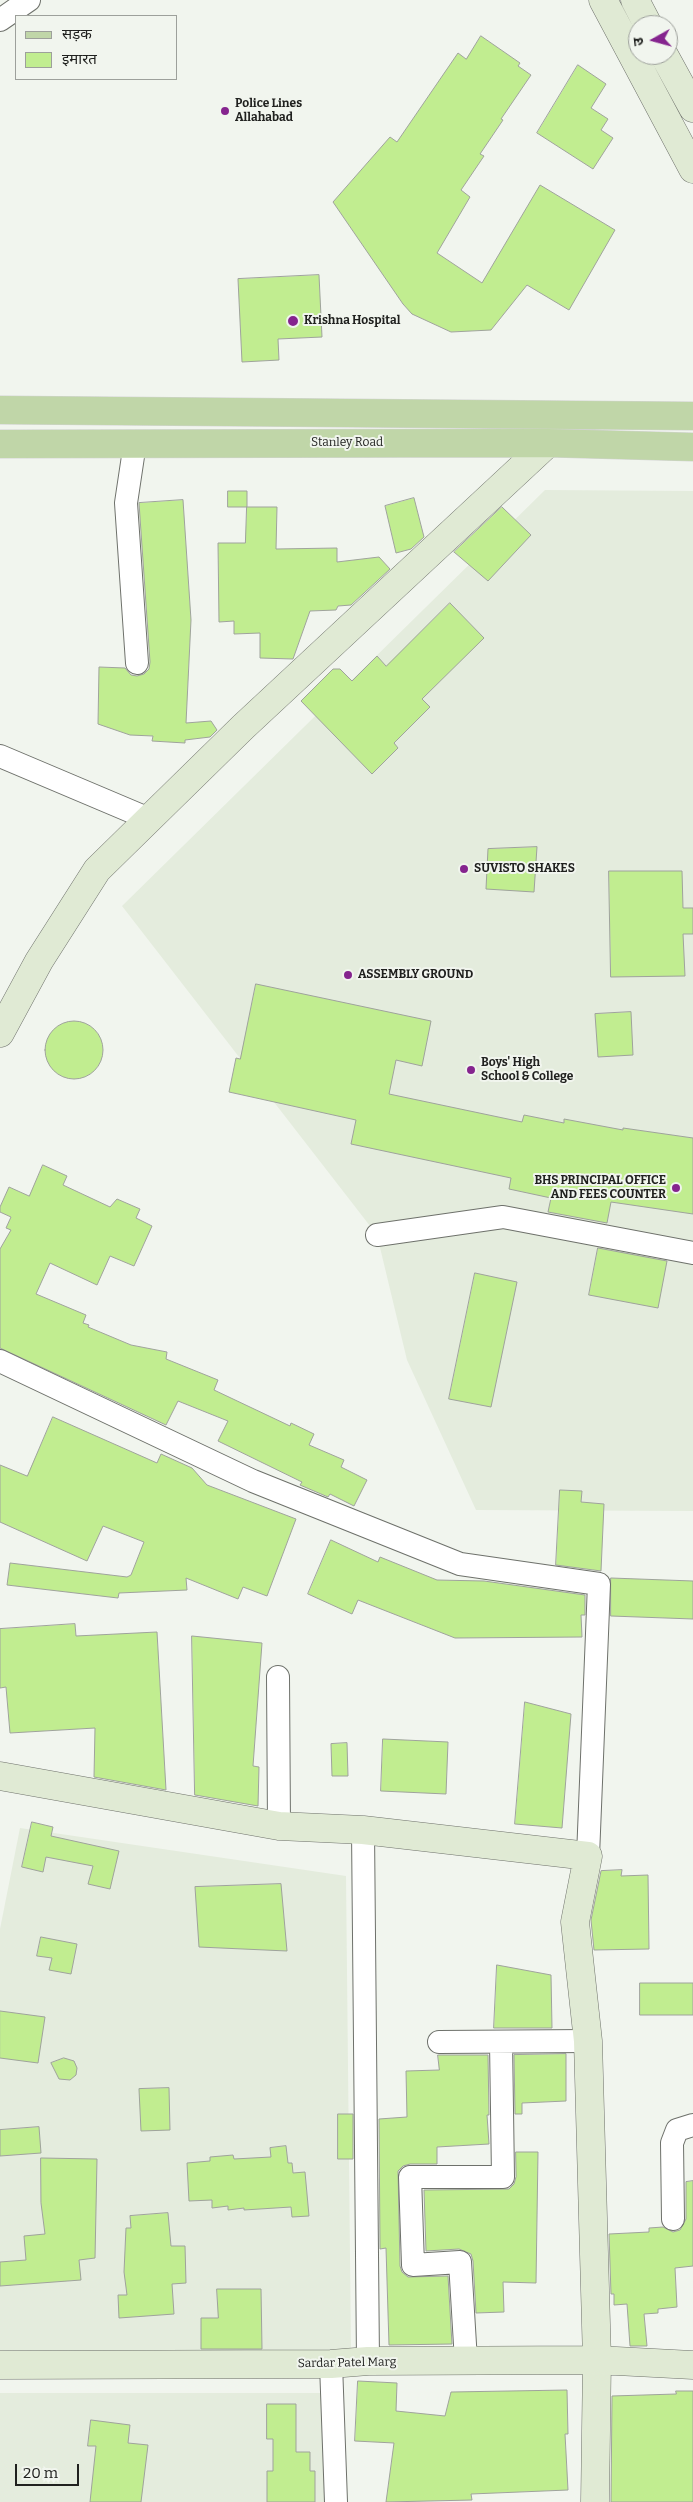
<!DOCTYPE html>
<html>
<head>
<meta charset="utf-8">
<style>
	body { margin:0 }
	#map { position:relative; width:693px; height:2502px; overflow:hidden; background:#f1f5ee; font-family:Bitter,"Noto Sans Devanagari",serif }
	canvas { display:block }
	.legend { position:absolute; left:15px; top:15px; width:162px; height:65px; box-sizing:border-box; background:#f1f5ee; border:1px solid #9da09b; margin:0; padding:6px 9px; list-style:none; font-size:15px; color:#20211f }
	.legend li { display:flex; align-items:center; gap:10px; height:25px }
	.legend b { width:25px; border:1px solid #9da09b }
	.north { position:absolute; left:628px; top:15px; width:50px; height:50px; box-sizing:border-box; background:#f1f5ee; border:1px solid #9da09b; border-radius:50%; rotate:263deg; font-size:14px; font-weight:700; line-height:20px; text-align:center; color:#20211f }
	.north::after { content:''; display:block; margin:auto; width:18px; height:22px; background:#85248e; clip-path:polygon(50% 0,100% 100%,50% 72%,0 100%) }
	.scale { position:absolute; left:15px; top:2464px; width:64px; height:22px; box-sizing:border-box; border:2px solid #20211f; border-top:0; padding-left:6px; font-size:15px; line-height:18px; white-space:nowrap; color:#20211f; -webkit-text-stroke:4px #f1f5ee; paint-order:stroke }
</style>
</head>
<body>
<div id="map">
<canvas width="693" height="2502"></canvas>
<ul class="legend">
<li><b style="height:6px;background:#c0d6a8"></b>सड़क</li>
<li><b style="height:14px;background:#c1ed90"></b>इमारत</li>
</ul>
<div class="north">उ</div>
<div class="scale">20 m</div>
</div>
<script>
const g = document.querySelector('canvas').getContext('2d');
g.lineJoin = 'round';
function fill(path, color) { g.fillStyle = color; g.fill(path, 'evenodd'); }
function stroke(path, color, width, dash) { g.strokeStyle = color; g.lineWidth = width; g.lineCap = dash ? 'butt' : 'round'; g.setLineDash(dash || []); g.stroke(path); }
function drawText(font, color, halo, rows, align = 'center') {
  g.font = font + ' Bitter,serif'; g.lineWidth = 4; g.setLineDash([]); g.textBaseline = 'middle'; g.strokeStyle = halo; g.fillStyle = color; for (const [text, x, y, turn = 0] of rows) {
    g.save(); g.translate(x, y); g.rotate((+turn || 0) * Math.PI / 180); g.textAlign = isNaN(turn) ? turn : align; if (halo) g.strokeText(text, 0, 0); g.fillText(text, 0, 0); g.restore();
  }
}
const built = new Path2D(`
	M 545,490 L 693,491 L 693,1511 L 476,1510 L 407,1360 L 377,1235 L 122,906 Z
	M 20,1828 L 346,1876 L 351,2353 L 0,2358 L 0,1929 Z
	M 0,2393 L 325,2393 L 326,2502 L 0,2502 Z`);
const building = new Path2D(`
	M 481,36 L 520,63 L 518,66 L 531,75 L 501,119 L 503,120 L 480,154 L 484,156 L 461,190 L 470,197 L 437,253 L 482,283 L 540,185 L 615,230 L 569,310 L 527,285 L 491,330 L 451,332 L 412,314 L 403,304 L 333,202 L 390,137 L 397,142 L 458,53 L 466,59 Z
	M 578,65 L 606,84 L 591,108 L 608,119 L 601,130 L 613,138 L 593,169 L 537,133 Z
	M 319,275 L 322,337 L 278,339 L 279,360 L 242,362 L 238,279 Z
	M 228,491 L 247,491 L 247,507 L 228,507 Z
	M 414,498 L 424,537 L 411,549 L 396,553 L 385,506 Z
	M 183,500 L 191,620 L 186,723 L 211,721 L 217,730 L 210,737 L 185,740 L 185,743 L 152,741 L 153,736 L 130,735 L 98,724 L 99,667 L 125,668 L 131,675 L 137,676 L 144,674 L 149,669 L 150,662 L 139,503 Z
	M 247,507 L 277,507 L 276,549 L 337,548 L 337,562 L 379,557 L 390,569 L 351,605 L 338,606 L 336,610 L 310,611 L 293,659 L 260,658 L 260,633 L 234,634 L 234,621 L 219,622 L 218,543 L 245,543 Z
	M 502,507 L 531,535 L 488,581 L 454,552 Z
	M 450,603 L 484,638 L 422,699 L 430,707 L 394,743 L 398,748 L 372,774 L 301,701 L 333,669 L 340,669 L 352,681 L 377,656 L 386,666 Z
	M 537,847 L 534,892 L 486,889 L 488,849 Z
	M 609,871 L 682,871 L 683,908 L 693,908 L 693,934 L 683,934 L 685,976 L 611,977 Z
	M 256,984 L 431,1021 L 422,1066 L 396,1060 L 389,1094 L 522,1122 L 524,1115 L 564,1123 L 564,1119 L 623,1130 L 623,1128 L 693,1138 L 693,1214 L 611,1202 L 607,1223 L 548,1212 L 551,1198 L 509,1189 L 511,1178 L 351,1144 L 356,1120 L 229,1092 L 236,1058 L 240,1059 Z
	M 631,1012 L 633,1055 L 598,1057 L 595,1014 Z
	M45 1050a29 29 0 1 1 58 0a29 29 0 1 1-58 0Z
	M 43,1165 L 67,1176 L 63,1185 L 110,1207 L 117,1199 L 140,1209 L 136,1218 L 152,1226 L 134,1266 L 110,1256 L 97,1285 L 50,1263 L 36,1294 L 86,1315 L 83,1323 L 89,1325 L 88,1327 L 131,1345 L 167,1352 L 166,1359 L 218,1380 L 214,1390 L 290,1426 L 291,1423 L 314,1434 L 309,1445 L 344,1460 L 341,1467 L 367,1480 L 354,1506 L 330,1494 L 328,1497 L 300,1485 L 302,1482 L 218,1441 L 228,1421 L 178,1401 L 166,1425 L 0,1348 L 0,1249 L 11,1230 L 6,1228 L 11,1217 L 0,1212 L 0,1207 L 9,1187 L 29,1196 Z
	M 598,1248 L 667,1261 L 658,1308 L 589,1295 Z
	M 475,1273 L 517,1282 L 491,1407 L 449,1399 Z
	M 53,1417 L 157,1463 L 161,1454 L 192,1468 L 207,1485 L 296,1519 L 267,1596 L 243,1587 L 238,1599 L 186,1578 L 187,1590 L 119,1593 L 118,1598 L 7,1585 L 10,1563 L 127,1577 L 131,1575 L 144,1542 L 103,1526 L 87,1561 L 0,1522 L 0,1465 L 27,1476 Z
	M 560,1490 L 582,1491 L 581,1502 L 604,1504 L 601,1571 L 556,1565 Z
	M 331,1540 L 378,1562 L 380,1557 L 437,1580 L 484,1581 L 585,1595 L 585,1615 L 581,1615 L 582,1637 L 455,1638 L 358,1600 L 352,1614 L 308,1594 Z
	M 611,1578 L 693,1581 L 693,1619 L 611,1616 Z
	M 75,1624 L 76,1636 L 157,1632 L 166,1790 L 94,1777 L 95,1728 L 10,1733 L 6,1687 L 0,1688 L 0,1629 Z
	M 192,1636 L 262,1643 L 253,1766 L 259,1767 L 258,1806 L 195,1795 Z
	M 525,1702 L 571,1714 L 562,1828 L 515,1824 Z
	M 383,1739 L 448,1742 L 446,1794 L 381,1791 Z
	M 347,1743 L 348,1776 L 332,1776 L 331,1744 Z
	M 32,1822 L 53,1827 L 51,1836 L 119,1851 L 110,1889 L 88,1884 L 93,1866 L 46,1857 L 43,1872 L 22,1867 Z
	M 622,1870 L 621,1876 L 648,1875 L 649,1949 L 594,1950 L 591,1920 L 601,1871 Z
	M 281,1884 L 287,1951 L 199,1947 L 195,1887 Z
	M 41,1937 L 77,1944 L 71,1974 L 49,1970 L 52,1958 L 37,1956 Z
	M 497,1965 L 551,1975 L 552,2028 L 494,2028 Z
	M 640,1983 L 693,1983 L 693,2015 L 640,2015 Z
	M 0,2011 L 45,2017 L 38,2063 L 0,2058 Z
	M 566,2054 L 566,2101 L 522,2103 L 522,2114 L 515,2114 L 514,2055 Z
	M 438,2055 L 488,2055 L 489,2115 L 487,2115 L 489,2144 L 437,2147 L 437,2164 L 410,2164 L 403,2166 L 398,2171 L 400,2266 L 402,2272 L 408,2277 L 448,2276 L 452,2344 L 389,2345 L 386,2248 L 380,2249 L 379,2119 L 407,2117 L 406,2071 L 439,2070 Z
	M 64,2058 L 74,2061 L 77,2068 L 76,2075 L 70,2080 L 59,2079 L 51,2063 Z
	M 169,2088 L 170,2130 L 141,2131 L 139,2089 Z
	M 338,2114 L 353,2114 L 353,2159 L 338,2159 Z
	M 39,2127 L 41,2153 L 0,2156 L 0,2130 Z
	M 286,2146 L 288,2163 L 292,2163 L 293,2173 L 305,2172 L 309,2216 L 292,2217 L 291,2207 L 244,2210 L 244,2208 L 228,2210 L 228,2206 L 212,2208 L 212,2200 L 189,2201 L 187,2163 L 210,2161 L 210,2157 L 233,2155 L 234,2159 L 271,2157 L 270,2148 Z
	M 516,2152 L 538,2152 L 536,2283 L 503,2282 L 504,2312 L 476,2313 L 473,2261 L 471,2254 L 459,2249 L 426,2251 L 424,2190 L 509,2189 L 514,2184 L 516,2177 Z
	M 41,2158 L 97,2159 L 95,2258 L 79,2260 L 81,2280 L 0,2286 L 0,2262 L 26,2260 L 24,2236 L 45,2234 L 41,2203 Z
	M 693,2181 L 693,2266 L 675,2268 L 677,2307 L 658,2309 L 658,2313 L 644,2314 L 647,2346 L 630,2346 L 627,2304 L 614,2305 L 614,2294 L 611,2294 L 609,2234 L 649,2232 L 649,2228 L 663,2227 L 673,2232 L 680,2230 L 686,2219 L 686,2182 Z
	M 168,2213 L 171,2246 L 185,2246 L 186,2283 L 172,2284 L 174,2314 L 119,2318 L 118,2295 L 127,2295 L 124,2272 L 126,2228 L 131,2228 L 130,2216 Z
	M 217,2289 L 261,2289 L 262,2349 L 201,2349 L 201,2318 L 218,2318 Z
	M 358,2381 L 397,2383 L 396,2411 L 445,2416 L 451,2392 L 567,2390 L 568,2434 L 565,2434 L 568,2490 L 471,2494 L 472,2500 L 386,2502 L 394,2443 L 355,2441 Z
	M 676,2391 L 693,2391 L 693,2502 L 611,2502 L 612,2396 L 676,2394 Z
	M 267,2404 L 296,2404 L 296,2452 L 310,2452 L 310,2471 L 315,2471 L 315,2502 L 267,2502 L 267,2471 L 273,2471 L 273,2439 L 267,2439 Z
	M 91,2420 L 130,2425 L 128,2443 L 148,2445 L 141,2502 L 90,2502 L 96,2446 L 88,2446 Z`);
const street = new Path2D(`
	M 0,20 L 29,0
	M 135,443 L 126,503 L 137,663
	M 0,756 L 149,819
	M 377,1235 L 503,1217 L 693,1253
	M 0,1361 L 253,1481 L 460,1564 L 599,1584 L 588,1856
	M 278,1677 L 279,1826
	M 363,1830 L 368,2361
	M 439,2042 L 588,2041
	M 673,2219 L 672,2143 L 677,2130 L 693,2125
	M 466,2361 L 460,2262 L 413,2265 L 410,2177 L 503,2177 L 501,2042
	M 331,2364 L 336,2502`);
const secondary = new Path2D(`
	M 603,0 L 693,169
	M 635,0 L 648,25
	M 664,55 L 693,108
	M 0,1033 L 39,961 L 97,870 L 243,727 L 548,443
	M 0,1776 L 279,1826 L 363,1830 L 588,1856 L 575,1922 L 588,2041 L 597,2360 L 595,2502
	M 0,2365 L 331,2364 L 368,2361 L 597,2360 L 693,2365`);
const primary = new Path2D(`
	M 0,410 L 693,416
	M 0,444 L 548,443 L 693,447`);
const markers = [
	[225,111,5,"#85248e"],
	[293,321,6,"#85248e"],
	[464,869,5,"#85248e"],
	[348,975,5,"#85248e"],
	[471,1070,5,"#85248e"],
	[676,1188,5,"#85248e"]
];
const poiNames = [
	["Police Lines",235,104],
	["Allahabad",235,118],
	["Krishna Hospital",304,321],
	["SUVISTO SHAKES",474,869],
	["ASSEMBLY GROUND",358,975],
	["Boys' High",481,1063],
	["School & College",481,1077],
	["BHS PRINCIPAL OFFICE",666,1181,"right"],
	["AND FEES COUNTER",666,1195,"right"]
];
const streetNames = [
	["Stanley Road",347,443],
	["Sardar Patel Marg",347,2363,-1]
];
fill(built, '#e4ecdd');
fill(building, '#c1ed90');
stroke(building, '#9fa39c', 1);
stroke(street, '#6e716b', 24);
stroke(secondary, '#6e716b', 29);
stroke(primary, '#d2d3d2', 29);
stroke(street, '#fff', 22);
stroke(secondary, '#e0ead4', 28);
stroke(primary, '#c0d6a8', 28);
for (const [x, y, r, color] of markers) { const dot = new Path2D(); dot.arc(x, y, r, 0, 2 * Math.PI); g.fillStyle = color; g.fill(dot); stroke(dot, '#f1f5ee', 2); }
drawText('bold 12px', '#20211f', '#f1f5ee', poiNames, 'left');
drawText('12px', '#20211f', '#f1f5ee', streetNames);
</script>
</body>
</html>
